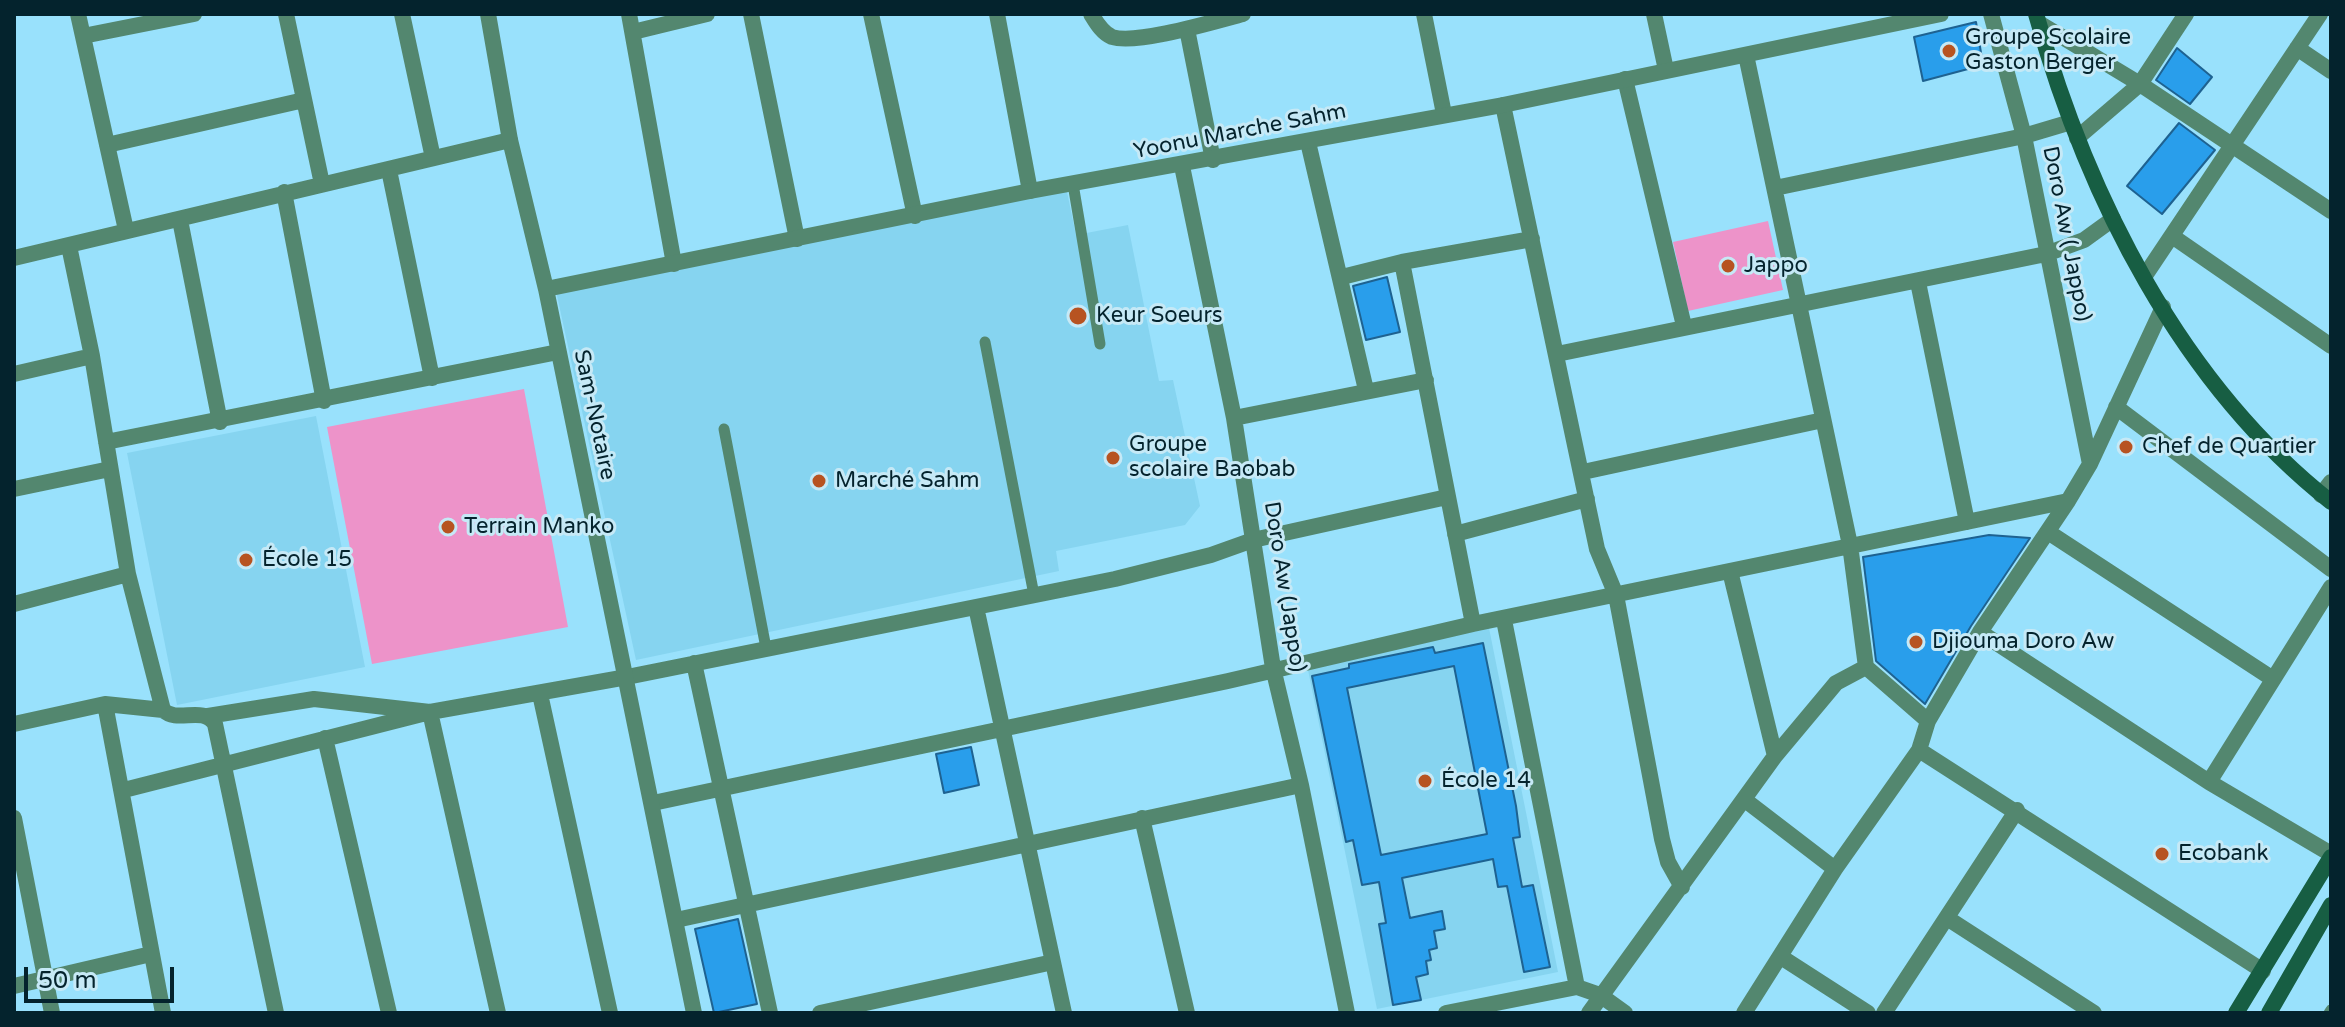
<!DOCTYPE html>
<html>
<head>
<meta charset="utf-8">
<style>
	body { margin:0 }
	#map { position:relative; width:2345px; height:1027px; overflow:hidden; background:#99e1fc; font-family:"Varela Round",sans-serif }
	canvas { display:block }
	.frame { position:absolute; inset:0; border:16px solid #04232d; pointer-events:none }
	.scale { position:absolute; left:24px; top:967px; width:150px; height:36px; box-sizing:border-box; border:4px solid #04232d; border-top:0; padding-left:10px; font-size:24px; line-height:28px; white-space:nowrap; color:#04232d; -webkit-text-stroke:6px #c6e9f6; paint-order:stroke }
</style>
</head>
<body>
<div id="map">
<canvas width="2345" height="1027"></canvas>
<div class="frame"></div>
<div class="scale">50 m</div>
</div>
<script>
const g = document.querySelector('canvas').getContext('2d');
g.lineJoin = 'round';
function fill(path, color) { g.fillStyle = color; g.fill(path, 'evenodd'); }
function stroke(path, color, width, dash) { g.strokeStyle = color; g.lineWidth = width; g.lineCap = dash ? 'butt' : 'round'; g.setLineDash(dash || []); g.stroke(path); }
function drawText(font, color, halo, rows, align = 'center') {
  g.font = font + ' "Varela Round",sans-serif'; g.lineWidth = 6; g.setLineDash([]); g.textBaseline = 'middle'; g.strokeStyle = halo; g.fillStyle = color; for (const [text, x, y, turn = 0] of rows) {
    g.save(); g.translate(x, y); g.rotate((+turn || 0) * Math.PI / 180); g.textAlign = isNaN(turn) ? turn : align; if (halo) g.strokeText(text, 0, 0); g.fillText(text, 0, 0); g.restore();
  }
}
const built = new Path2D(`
	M 1066,187 L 1076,235 L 1128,225 L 1159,381 L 1173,380 L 1200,506 L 1185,525 L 1056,551 L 1059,571 L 636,660 L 556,291 Z
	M 316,416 L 365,667 L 177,705 L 127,453 Z
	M 1489,628 L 1558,972 L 1377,1009 L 1307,665 Z`);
const green = new Path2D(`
	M 1768,221 L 1783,290 L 1688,311 L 1673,242 Z
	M 524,389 L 568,627 L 372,664 L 327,427 Z`);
const building = new Path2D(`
	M 1976,22 L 1983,65 L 1923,81 L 1914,37 Z
	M 2177,48 L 2212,77 L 2190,104 L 2156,80 Z
	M 2179,123 L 2215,150 L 2162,214 L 2127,186 Z
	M 1387,277 L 1400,332 L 1366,340 L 1353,286 Z
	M 1989,535 L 2030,538 L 1971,626 L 1925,704 L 1876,661 L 1863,557 Z
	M 1483,643 L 1516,806 L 1520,837 L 1513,838 L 1522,887 L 1533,885 L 1550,967 L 1524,972 L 1507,886 L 1498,887 L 1493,859 L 1402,878 L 1410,918 L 1442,911 L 1445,929 L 1434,931 L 1437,948 L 1429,950 L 1431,960 L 1426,961 L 1428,974 L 1416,977 L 1421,1000 L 1393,1005 L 1379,924 L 1386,923 L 1379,882 L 1362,885 L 1353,840 L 1346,842 L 1312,676 L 1349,668 L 1349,664 L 1433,647 L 1435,653 ZM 1454,666 L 1487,834 L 1381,855 L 1347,688 Z
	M 971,747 L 979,785 L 944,793 L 936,754 Z
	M 738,919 L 757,1004 L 714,1013 L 695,929 Z`);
const service = new Path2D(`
	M 1073,184 L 1100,344
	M 985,342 L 1034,595
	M 724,429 L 766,648
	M 2329,1013 L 2331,1010`);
const minor = new Path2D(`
	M 78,14 L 126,230
	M 286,14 L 322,184
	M 402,14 L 433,158
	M 629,14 L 674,264
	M 751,14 L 797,239
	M 871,14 L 915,216
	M 997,14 L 1030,191
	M 1091,14 C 1096,22 1102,33 1112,37 C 1137,45 1216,21 1243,14
	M 1424,14 L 1444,114
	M 1654,14 L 1666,70
	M 1991,14 L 2024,136 L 2090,464
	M 2039,23 L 2140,84 L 2331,211
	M 1187,29 L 1213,160
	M 633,32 L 707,14
	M 83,36 L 194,14
	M 2297,48 L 2331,71
	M 1746,55 L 1850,545 L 1866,667 L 1928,721
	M 1625,79 L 1684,326
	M 1503,105 L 1597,549 L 1616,595 L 1662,839 L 1668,862 L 1682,887
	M 2077,138 L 2140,84 L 2186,14
	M 1308,142 L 1366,390
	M 107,145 L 304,100
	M 1182,166 L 1234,418 L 1273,668 L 1301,785 L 1347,1013
	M 389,170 L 432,378
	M 1775,188 L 2024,136 L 2071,122
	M 284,192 L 324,401
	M 180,220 L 220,422
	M 2172,236 L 2331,346
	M 69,246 L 92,356 L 128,574 L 163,710 C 178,724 202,705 215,724 L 276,1013
	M 14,258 L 510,140
	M 1402,262 L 1473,624
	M 1342,277 L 1402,262 L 1532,239
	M 2144,277 L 2320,14
	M 1918,282 L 1967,522
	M 1557,354 L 2046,254 L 2084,240 L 2113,219
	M 14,374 L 92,356
	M 2116,407 L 2331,569
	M 1234,418 L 1426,380
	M 106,442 L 558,352
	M 1583,472 L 1823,420
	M 14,489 L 110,469
	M 2321,495 L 2331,482
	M 2048,532 L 2273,679
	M 1455,534 L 1587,499
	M 1730,571 L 1775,756
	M 14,604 L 128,574
	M 976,607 L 1064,1013
	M 1504,620 L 1577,987
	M 1980,632 L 2209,782 L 2331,854
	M 694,663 L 770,1013
	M 540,694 L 610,1013
	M 105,704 L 163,1013
	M 208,716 L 314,699 L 430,712 L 498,1013
	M 14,724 L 105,704 L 163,710
	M 325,738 L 389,1013
	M 1919,750 L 2263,971
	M 2209,782 L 2331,587
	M 124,790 L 430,712 L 627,677 L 1115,579 L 1211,555 L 1253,540 L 1447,497
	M 1745,800 L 1835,869
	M 653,803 L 1228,681 L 1473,624 L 2068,501
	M 14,818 L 52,1013
	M 1142,818 L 1187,1013
	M 1947,918 L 2094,1013
	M 676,920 L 1301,785
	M 1781,957 L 1868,1013
	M 14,986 L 151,954
	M 820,1013 L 1053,962
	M 1446,1013 L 1577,987 L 1600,995 L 1625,1013
	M 1589,1013 L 1775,756 L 1836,683 L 1866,667
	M 1744,1013 L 1835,869 L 1919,750 L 1928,721 L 1980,632 L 2068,501 L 2090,464 L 2163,307
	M 1884,1013 L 2017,810`);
const tertiary = new Path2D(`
	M 488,14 L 510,140 L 546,289 L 694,1013
	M 546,289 L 1030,191 L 1503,105 L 1941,14`);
const secondary = new Path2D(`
	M 2036,14 C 2087,196 2180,383 2331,502
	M 2236,1013 L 2331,857
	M 2269,1013 L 2331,905`);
const markers = [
	[1949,51,8,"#b75321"],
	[1728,266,8,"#b75321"],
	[1078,316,10,"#b75321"],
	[2126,447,8,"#b75321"],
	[1113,458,8,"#b75321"],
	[819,481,8,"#b75321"],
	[448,527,8,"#b75321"],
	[246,560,8,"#b75321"],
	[1916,642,8,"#b75321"],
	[1425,781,8,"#b75321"],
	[2162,854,8,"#b75321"]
];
const poiNames = [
	["Groupe Scolaire",1965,38],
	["Gaston Berger",1965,63],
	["Jappo",1744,266],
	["Keur Soeurs",1096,316],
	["Groupe",1129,445],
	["scolaire Baobab",1129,470],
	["Chef de Quartier",2142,447],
	["Marché Sahm",835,481],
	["Terrain Manko",464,527],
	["École 15",262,560],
	["Djiouma Doro Aw",1932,642],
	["École 14",1441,781],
	["Ecobank",2178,854]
];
const streetNames = [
	["Yoonu Marche Sahm",1240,132,-11],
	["Doro Aw ( Jappo)",2066,234,79],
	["Sam-Notaire",594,415,78],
	["Doro Aw (Jappo)",1284,587,81]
];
fill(built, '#86d4f0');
fill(green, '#ed93c9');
fill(building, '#299eeb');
stroke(building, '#1e6291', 2);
stroke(service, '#53876f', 11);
stroke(minor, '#53876f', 16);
stroke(tertiary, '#53876f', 16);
stroke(secondary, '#175e43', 16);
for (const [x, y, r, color] of markers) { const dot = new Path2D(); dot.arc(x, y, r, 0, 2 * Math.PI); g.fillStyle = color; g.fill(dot); stroke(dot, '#c6e9f6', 3); }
drawText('22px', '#04232d', '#c6e9f6', poiNames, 'left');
drawText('22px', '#04232d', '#c6e9f6', streetNames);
</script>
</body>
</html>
